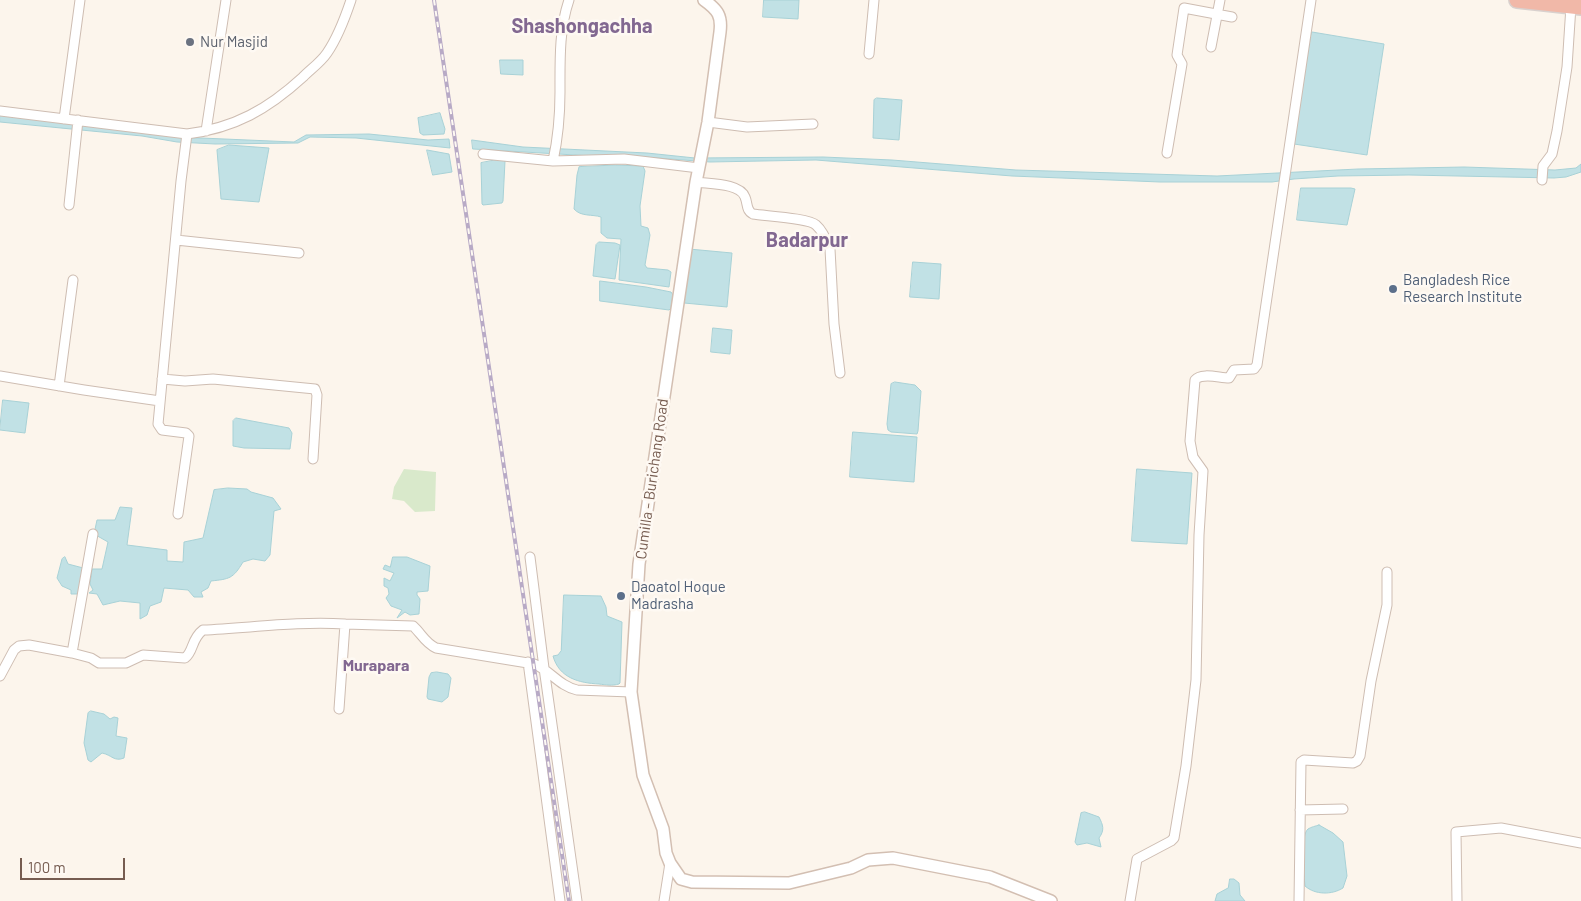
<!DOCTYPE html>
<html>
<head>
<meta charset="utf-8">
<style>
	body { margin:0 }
	#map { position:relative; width:1581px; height:901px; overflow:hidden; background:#fcf5ec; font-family:Barlow,sans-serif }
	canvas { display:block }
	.scale { position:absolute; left:20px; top:858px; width:105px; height:22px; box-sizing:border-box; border:2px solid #765c50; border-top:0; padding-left:6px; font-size:15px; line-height:18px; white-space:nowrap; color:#765c50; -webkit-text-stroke:4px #fef9f3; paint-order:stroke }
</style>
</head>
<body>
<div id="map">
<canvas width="1581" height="901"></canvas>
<div class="scale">100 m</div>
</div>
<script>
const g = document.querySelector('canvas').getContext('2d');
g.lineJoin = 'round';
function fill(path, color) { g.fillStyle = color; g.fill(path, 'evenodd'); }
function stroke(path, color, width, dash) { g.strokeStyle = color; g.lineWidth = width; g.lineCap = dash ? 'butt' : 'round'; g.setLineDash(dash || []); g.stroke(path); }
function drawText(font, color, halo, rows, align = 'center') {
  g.font = font + ' Barlow,sans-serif'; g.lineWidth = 5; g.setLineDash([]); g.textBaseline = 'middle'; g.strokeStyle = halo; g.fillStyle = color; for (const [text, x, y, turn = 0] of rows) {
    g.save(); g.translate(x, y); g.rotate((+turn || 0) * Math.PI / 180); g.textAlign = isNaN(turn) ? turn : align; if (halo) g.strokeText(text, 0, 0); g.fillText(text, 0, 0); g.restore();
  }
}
const green = new Path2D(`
	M 404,469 L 436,472 L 435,511 L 415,512 L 404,501 L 392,499 L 394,487 Z`);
const water = new Path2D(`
	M 764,0 L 799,0 L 798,19 L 763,17 Z
	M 1312,32 L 1384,44 L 1367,155 L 1294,144 Z
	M 500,60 L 523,60 L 523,75 L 501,74 Z
	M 877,98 L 902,100 L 899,140 L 873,138 L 874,100 Z
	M 440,113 L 445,129 L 444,134 L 423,135 L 420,133 L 418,118 Z
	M 0,114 L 178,137 L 294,142 L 306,135 L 369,134 L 428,140 L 449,139 L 450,148 L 356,138 L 310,137 L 298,143 L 215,144 L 177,142 L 142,136 L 0,122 Z
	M 472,140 L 523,147 L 647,153 L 695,158 L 823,157 L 892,160 L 1016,170 L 1217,176 L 1358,169 L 1464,167 L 1555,170 L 1576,168 L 1581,164 L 1581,172 L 1566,177 L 1554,178 L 1409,175 L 1338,176 L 1294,179 L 1272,182 L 1160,182 L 1012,176 L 816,160 L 710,162 L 630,156 L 592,156 L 473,149 Z
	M 229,145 L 269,148 L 259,202 L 221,199 L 217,150 Z
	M 427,150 L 449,154 L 452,172 L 433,175 Z
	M 501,159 L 505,161 L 503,201 L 502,203 L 483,205 L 482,204 L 481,163 Z
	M 616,165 L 643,166 L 645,171 L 640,206 L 641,226 L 648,228 L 650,235 L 645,265 L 647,268 L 668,270 L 671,272 L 669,287 L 619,280 L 621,239 L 607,238 L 601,233 L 601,217 C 592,214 581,217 574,209 L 577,175 L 579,167 Z
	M 1301,188 L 1351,188 L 1355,189 L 1347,225 L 1297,220 Z
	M 599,242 L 615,243 L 620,245 L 615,279 L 593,276 L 596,245 Z
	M 689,249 L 732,253 L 727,307 L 684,303 Z
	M 913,262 L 941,264 L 939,299 L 910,297 Z
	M 600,281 L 646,287 L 671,292 L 673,295 L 671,308 L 669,310 L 600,301 Z
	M 713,328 L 732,330 L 730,354 L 711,352 Z
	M 895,382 L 915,385 L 921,391 L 918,431 L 917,434 L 891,432 L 888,430 L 887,424 L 891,384 Z
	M 3,400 L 29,403 L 25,433 L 0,430 Z
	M 236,418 L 289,428 L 292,433 L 290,449 L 244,448 L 233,446 L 233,421 Z
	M 853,432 L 917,437 L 914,482 L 850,477 Z
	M 1137,469 L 1192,473 L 1187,544 L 1132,541 Z
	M 228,488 L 247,489 L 251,492 L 273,498 L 281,509 L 274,511 L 270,555 L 265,561 L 253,559 L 243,562 C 233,579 229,579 211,581 L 208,588 L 201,592 L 203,597 L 194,597 L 188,590 L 164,588 L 161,602 L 150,606 L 147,615 L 140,619 L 140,603 L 120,601 L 103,605 L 97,594 L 89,593 L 93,590 L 90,584 L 92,569 L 102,569 L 108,542 L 94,534 L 97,520 L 115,520 L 120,507 L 132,508 L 127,545 L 167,550 L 167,561 L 183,562 L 184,542 L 203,538 L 214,490 Z
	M 65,557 L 68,564 L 87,569 L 82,594 L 71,594 L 71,590 L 62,586 L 57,578 L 62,559 Z
	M 393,557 L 407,557 L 430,566 L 428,591 L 417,592 L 417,595 L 420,599 L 419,614 L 410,615 L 405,612 L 397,618 L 402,610 L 391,606 L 386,598 L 389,594 L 388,588 L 384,586 L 384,578 L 390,581 L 394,573 L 383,569 L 385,565 L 390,567 Z
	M 564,595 L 601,596 L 606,607 L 607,616 L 622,622 L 620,683 L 619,684 C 612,686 606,685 599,684 C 579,683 559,678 553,656 L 558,655 L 561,651 Z
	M 437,672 L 448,674 L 451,678 L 448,697 L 442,702 L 428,699 L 427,697 L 429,677 L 431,673 Z
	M 91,711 L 104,714 L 110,719 L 114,717 L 118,718 L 116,736 L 127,738 L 124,758 C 114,762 112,755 102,753 L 91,762 L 88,760 L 84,743 L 88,713 Z
	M 1085,812 L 1099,817 C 1103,825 1105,830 1099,838 L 1101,847 L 1087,843 L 1077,845 L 1075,842 L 1081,813 Z
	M 1319,825 L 1333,833 L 1343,842 L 1347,876 L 1343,888 C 1332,895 1315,895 1305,886 C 1304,876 1300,835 1308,829 C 1311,827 1316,826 1319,825 Z
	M 1230,879 L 1234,879 L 1239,883 L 1240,895 L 1245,901 L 1215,901 L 1217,894 L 1228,888 Z`);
const street = new Path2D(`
	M 1211,47 L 1220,0
	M 869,54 L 874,0
	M 0,111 L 187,134 C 235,128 268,109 303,77 C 311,69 321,62 327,53 C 338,37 345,18 351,0
	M 64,119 L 80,0
	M 708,122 L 747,127 L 813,124
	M 206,131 L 226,0
	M 1167,153 L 1182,64 L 1177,55 L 1184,8 L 1232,17
	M 483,154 L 553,161 L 624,159 L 699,168
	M 553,161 C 558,138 560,115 560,92 C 560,61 559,29 569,0
	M 1542,180 L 1543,166 L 1552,154 L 1557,131 L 1567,67 L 1571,6
	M 696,182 C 709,184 740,183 745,197 C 748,204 746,211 753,214 C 765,216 809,218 816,225 C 823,231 827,241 830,249 L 834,324 L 840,373
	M 69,205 L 78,120
	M 176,240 L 299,253
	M 0,376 L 84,390 L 160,401
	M 162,379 L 185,381 L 213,379 L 315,389 L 317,395 L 313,459
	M 59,386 L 73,280
	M 178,514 L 189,436 L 186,433 L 162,430 L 158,424 L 181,181 L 187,134
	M 530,557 L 544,668 L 577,901
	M 72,653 L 93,534
	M 528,662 L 560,901
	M 0,676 L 14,650 L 19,646 L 29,645 L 72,653 L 91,658 L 99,663 L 126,663 L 143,655 L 185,658 C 194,651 191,639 203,630 C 250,628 297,621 345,624
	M 339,709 L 345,624 L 413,626 C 421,633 425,643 436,648 L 534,664 C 550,670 559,686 577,690 L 631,692
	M 1300,810 L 1343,809
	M 664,901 L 670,863
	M 1130,901 L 1137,859 L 1171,841 L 1174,838 L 1186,766 L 1196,680 L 1199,535 L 1203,471 L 1193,457 L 1190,441 L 1195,380 C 1202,372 1219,378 1229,378 L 1234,370 L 1254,369 L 1257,365 L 1311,0
	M 1299,901 L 1301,762 L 1304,760 L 1353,763 L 1357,761 L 1360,756 L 1371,681 L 1387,605 L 1387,572
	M 1457,901 L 1456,832 L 1501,828 L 1581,843`);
const secondary = new Path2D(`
	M 704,0 C 718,10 722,16 720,32 L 708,122 L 696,182 L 639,564 L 631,692 L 643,775 L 663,829 L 666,853 L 670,863 L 681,879 L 692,882 L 789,883 L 851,868 L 868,860 L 893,858 L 990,877 L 1051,901`);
const highway = new Path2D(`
	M 1517,0 L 1581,7`);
const rail = new Path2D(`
	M 434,0 L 569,901`);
const markers = [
	[190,42,5,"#6b7280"],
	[1393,289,5,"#5c6f8a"],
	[621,596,5,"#5c6f8a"]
];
const worshipNames = [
	["Nur Masjid",200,42]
];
const serviceNames = [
	["Bangladesh Rice",1403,280],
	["Research Institute",1403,297],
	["Daoatol Hoque",631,587],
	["Madrasha",631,604]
];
const streetNames = [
	["Cumilla - Burichang Road",652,479,-82]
];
const neighbourhoodNames = [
	["Murapara",376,666]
];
const districtNames = [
	["Shashongachha",582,26],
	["Badarpur",807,240]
];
fill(green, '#d9e9cb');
fill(water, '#c1e1e5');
stroke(water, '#a8d1d6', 1);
stroke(street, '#cebdb2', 11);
stroke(secondary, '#d3bfb2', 14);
stroke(highway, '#d9d1ce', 18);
stroke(street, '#fff', 9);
stroke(secondary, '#fff', 11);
stroke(highway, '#f1b8a8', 15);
stroke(rail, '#b8aac6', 4);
stroke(rail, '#fef9f3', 2, [5.5]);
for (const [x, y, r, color] of markers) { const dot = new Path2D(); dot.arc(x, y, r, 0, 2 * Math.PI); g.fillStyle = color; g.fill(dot); stroke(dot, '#fef9f3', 2); }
drawText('15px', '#5b616d', '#fef9f3', worshipNames, 'left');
drawText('15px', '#4e5e75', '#fef9f3', serviceNames, 'left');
drawText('15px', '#765c50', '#fef9f3', streetNames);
drawText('bold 16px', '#826891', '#fef9f3', neighbourhoodNames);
drawText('bold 20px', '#826891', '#fef9f3', districtNames);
</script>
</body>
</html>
